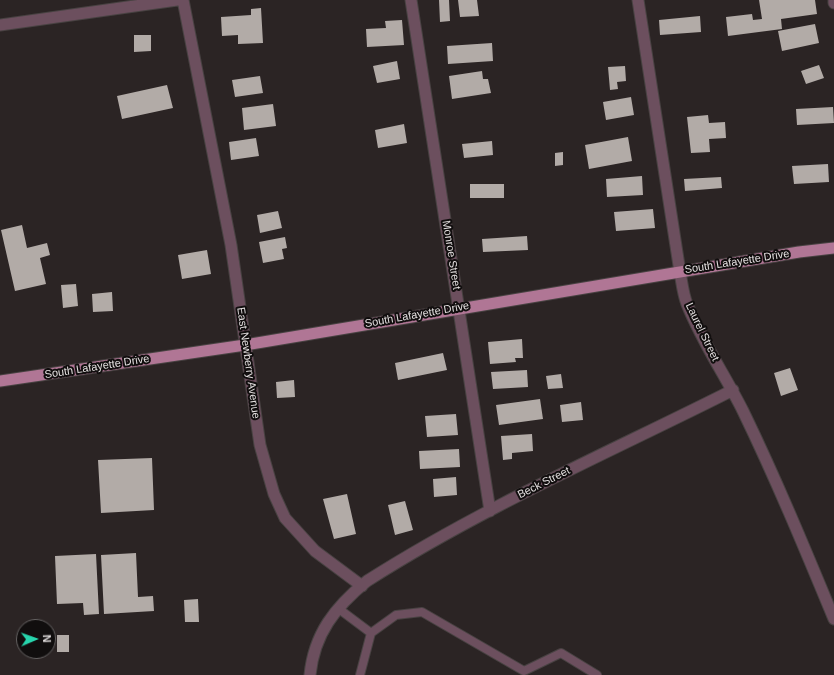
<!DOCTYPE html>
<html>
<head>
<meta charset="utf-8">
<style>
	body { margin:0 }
	#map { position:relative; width:834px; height:675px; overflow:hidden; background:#2b2424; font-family:Arial,sans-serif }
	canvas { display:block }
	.north { position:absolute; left:16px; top:619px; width:40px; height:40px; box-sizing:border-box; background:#110e0e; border:1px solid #656262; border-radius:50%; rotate:88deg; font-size:11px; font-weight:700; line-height:16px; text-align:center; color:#e3dfdf }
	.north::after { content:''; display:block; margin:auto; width:14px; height:18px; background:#27d5ad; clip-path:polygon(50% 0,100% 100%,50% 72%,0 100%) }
</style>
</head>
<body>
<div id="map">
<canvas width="834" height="675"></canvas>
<div class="north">N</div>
</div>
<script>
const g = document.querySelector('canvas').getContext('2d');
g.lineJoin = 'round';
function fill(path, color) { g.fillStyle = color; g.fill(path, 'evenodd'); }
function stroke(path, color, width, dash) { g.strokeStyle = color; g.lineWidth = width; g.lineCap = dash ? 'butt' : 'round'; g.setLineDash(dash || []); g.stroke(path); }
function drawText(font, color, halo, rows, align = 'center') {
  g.font = font + ' Arial,sans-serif'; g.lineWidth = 4; g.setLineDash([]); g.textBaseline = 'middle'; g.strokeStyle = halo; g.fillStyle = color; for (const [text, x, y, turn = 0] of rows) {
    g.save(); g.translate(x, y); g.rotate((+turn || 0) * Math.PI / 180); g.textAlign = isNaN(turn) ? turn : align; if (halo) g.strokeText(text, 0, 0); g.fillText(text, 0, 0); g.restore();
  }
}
const building = new Path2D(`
	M 439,0 L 449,0 L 450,21 L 440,22 Z
	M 458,0 L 477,0 L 479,16 L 460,17 Z
	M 759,0 L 815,0 L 817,14 L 781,19 L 782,29 L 728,36 L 726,17 L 752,14 L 753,20 L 762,19 Z
	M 261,8 L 263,43 L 238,44 L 238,35 L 222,36 L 221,17 L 251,15 L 251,9 Z
	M 700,16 L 701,32 L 660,35 L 659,20 Z
	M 402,20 L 404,45 L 367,47 L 366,29 L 386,28 L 385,21 Z
	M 815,24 L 819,43 L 782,51 L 778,31 Z
	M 134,35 L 151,35 L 151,51 L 134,52 Z
	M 492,43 L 493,61 L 448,64 L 447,46 Z
	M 397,61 L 400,79 L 377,83 L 373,66 Z
	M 819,65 L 824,78 L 806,84 L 801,71 Z
	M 625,66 L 626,81 L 617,82 L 618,89 L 610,90 L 608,67 Z
	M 482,71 L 483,79 L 488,79 L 491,93 L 452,99 L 449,76 Z
	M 260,76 L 263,93 L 235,97 L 232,80 Z
	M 167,85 L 173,108 L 122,119 L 117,96 Z
	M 631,97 L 634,115 L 606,120 L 603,102 Z
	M 273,104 L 276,126 L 244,130 L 242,108 Z
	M 833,107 L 834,123 L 797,125 L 796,109 Z
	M 708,115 L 709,123 L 725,122 L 726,138 L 709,139 L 710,152 L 691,153 L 687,117 Z
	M 404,124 L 407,143 L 378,148 L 375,130 Z
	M 628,137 L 632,161 L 589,169 L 585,145 Z
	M 256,138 L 259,156 L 231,160 L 229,142 Z
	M 492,141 L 493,155 L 464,158 L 462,144 Z
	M 563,152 L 563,165 L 555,166 L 555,153 Z
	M 828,164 L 829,182 L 794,184 L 792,166 Z
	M 642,176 L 643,195 L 607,197 L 606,179 Z
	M 721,177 L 722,188 L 685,191 L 684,179 Z
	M 470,184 L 504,184 L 504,198 L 470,198 Z
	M 653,209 L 655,228 L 616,231 L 614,212 Z
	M 278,211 L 282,228 L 260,233 L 257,215 Z
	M 22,225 L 27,248 L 47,243 L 50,255 L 40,258 L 46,284 L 15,291 L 1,230 Z
	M 527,236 L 528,250 L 483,252 L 482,239 Z
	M 285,237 L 287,248 L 282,249 L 284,259 L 263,263 L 259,242 Z
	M 207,250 L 211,274 L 182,279 L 178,255 Z
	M 76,284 L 78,306 L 63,308 L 61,285 Z
	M 112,292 L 113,311 L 93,312 L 92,294 Z
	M 522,339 L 523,358 L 515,358 L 516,362 L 490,364 L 488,342 Z
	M 443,353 L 447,370 L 398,380 L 395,363 Z
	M 790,368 L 798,390 L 781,396 L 774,373 Z
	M 527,370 L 528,387 L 493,389 L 491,372 Z
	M 561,374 L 563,388 L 548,389 L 546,376 Z
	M 294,380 L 295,397 L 277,398 L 276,382 Z
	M 540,399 L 543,419 L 499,425 L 496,405 Z
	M 581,402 L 583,420 L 562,422 L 560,405 Z
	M 456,414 L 458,435 L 427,437 L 425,416 Z
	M 532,434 L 533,451 L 512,453 L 512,459 L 503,460 L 501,436 Z
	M 459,449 L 460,467 L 420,469 L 419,451 Z
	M 152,458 L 154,510 L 101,513 L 98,460 Z
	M 456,477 L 457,495 L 434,497 L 433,479 Z
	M 347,494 L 356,534 L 334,539 L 323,499 Z
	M 405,501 L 413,530 L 395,535 L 388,505 Z
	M 136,553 L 138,597 L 153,596 L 154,611 L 104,614 L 101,555 Z
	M 96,554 L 99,614 L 84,615 L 83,603 L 57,604 L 55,556 Z
	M 198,599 L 199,622 L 185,622 L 184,600 Z
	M 57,635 L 69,635 L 69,652 L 57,652 Z`);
const service = new Path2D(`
	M 339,609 L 371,633 L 360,675
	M 371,633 L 396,615 L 422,612 L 524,671 L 561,653 L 597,675`);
const minor = new Path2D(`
	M 183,0 L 231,245 L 260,445 L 274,494 L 285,518 L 315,551 L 362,586
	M 411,0 L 490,511
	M 638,0 L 680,272 C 682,283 683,294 687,304 C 702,342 725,375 743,411 C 776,479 805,549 834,619
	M 834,0 L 834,3
	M 0,25 L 177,0
	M 310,675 C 314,634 335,607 367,581 C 483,507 610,452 733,390`);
const primary = new Path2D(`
	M 0,381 L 245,345 L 799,252 L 834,248`);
const streetNames = [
	["Monroe Street",451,255,81],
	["South Lafayette Drive",737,262,-9],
	["South Lafayette Drive",417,315,-10],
	["Laurel Street",702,332,64],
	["East Newberry Avenue",248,363,82],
	["South Lafayette Drive",97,367,-9],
	["Beck Street",544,483,-27]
];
fill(building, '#b2aba7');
stroke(service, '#484242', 10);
stroke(minor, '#484242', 13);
stroke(primary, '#484242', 13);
stroke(service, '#6c4f5e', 8);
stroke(minor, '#6c4f5e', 11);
stroke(primary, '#b07695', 11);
drawText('11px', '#e3dfdf', '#110e0e', streetNames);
</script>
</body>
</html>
